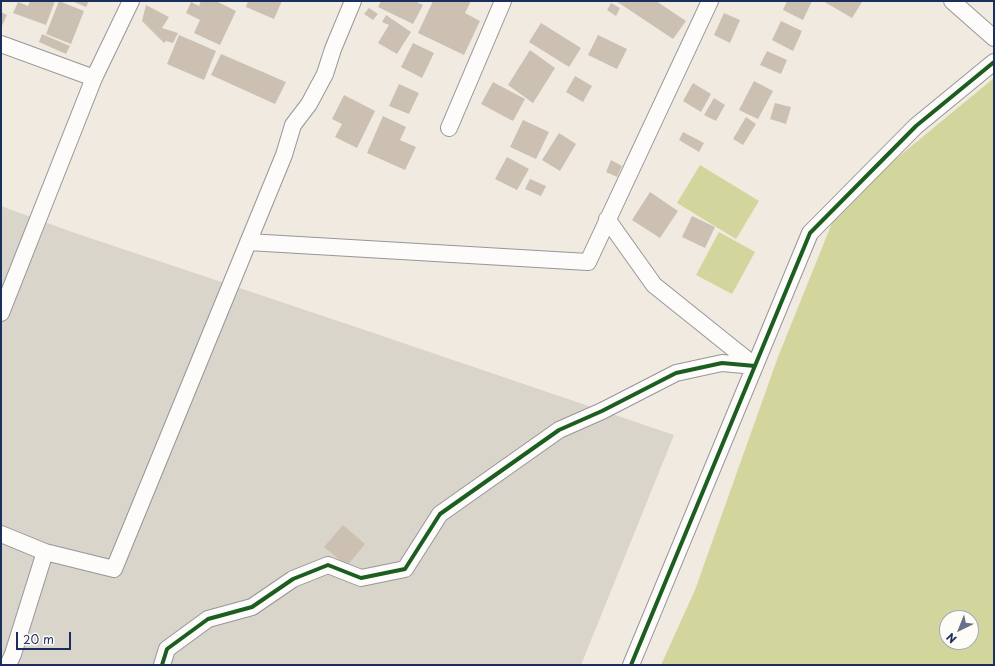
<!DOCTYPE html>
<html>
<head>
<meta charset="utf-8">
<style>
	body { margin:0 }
	#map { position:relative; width:995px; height:666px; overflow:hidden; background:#f0eae0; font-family:"Playpen Sans",sans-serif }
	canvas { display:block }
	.frame { position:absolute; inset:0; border:2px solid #1b2f5e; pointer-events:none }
	.north { position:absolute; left:939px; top:610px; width:40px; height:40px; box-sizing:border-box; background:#fdfcf7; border:1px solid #a3aaba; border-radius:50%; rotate:223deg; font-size:11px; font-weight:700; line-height:16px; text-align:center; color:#1b2f5e }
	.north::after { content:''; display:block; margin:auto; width:14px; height:18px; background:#66708c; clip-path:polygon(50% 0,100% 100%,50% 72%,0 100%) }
	.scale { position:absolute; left:16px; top:632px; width:55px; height:18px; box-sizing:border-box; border:2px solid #1b2f5e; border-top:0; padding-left:5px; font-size:12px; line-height:14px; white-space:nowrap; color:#1b2f5e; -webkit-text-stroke:3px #fdfcf7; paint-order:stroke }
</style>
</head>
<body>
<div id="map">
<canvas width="995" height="666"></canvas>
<div class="frame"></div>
<div class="north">N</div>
<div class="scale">20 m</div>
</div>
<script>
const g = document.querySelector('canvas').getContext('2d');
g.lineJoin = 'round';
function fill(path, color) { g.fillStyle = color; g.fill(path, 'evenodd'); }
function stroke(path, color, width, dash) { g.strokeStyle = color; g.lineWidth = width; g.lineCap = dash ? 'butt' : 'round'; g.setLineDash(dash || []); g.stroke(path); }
const industrial = new Path2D(`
	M 1,206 L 72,232 L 350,325 L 674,435 L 581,665 L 1,665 Z`);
const green = new Path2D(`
	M 994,78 L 994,665 L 661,665 L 695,590 L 778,357 L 832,223 L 880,172 ZM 947,618 L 971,618 L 971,642 L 947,642 Z
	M 700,165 L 759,201 L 736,239 L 677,203 Z
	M 719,232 L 755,252 L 732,294 L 696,275 Z`);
const building = new Path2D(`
	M 30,1 L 55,1 L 46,25 L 13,13 L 18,2 L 28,6 Z
	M 59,1 L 84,11 L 71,44 L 46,34 Z
	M 72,1 L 89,1 L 86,7 Z
	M 201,1 L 216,1 L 236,11 L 220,45 L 194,33 L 200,20 L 186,13 L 191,2 L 199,6 Z
	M 248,1 L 282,1 L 274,19 L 246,7 Z
	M 381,1 L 415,1 L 423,5 L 413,24 L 378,7 Z
	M 433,1 L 471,1 L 465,13 L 480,21 L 464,55 L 418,33 Z
	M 616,1 L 656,1 L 686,21 L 673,39 Z
	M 787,1 L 812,1 L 803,20 L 783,10 Z
	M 823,1 L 860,1 L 862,2 L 852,18 Z
	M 611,3 L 620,8 L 616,16 L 607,10 Z
	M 146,5 L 169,17 L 162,28 L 178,33 L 173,43 L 166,41 L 164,43 L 142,21 Z
	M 369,8 L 378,14 L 373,20 L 364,14 Z
	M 1,12 L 7,15 L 1,28 Z
	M 724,13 L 740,20 L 730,43 L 714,35 Z
	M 386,15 L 411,32 L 397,54 L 378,43 L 389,25 L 382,22 Z
	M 781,21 L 802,31 L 793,51 L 772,40 Z
	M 541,23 L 581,48 L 569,67 L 529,42 Z
	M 42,34 L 70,46 L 66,54 L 39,42 Z
	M 179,35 L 216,51 L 204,80 L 167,64 Z
	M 598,35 L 627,49 L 617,69 L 588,55 Z
	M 413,43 L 434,53 L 422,78 L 401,67 Z
	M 530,50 L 555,68 L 533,103 L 508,85 Z
	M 767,51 L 787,60 L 781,74 L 760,65 Z
	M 221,54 L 286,82 L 275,104 L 211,75 Z
	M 575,76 L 592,86 L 583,102 L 566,92 Z
	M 754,81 L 773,91 L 758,119 L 739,110 Z
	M 493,82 L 525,99 L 513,121 L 481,104 Z
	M 693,83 L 711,94 L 701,112 L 683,101 Z
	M 399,84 L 419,93 L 409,114 L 389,106 Z
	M 344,95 L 375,111 L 357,148 L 335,137 L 342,124 L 332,119 Z
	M 714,98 L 725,105 L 716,121 L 704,115 Z
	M 775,103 L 791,107 L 786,124 L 770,119 Z
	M 383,116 L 406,127 L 400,140 L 416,147 L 405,170 L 367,153 Z
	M 746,117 L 756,124 L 743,145 L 733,139 Z
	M 523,120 L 549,132 L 536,159 L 510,147 Z
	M 683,132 L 704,143 L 699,152 L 679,140 Z
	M 559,133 L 576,144 L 560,171 L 542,160 Z
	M 507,157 L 529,169 L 517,190 L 495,179 Z
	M 611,160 L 622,166 L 617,177 L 606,172 Z
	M 530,179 L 546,186 L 541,196 L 525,189 Z
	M 650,192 L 678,211 L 660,238 L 632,220 Z
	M 692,216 L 715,227 L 705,248 L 682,237 Z
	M 343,525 L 365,544 L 347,566 L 324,547 Z`);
const minor = new Path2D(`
	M 952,1 L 994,38
	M 1,44 L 94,78 L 131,1
	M 449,128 L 503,1
	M 607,219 L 654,285 L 755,366
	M 248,242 L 588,262 L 710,1
	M 1,313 L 94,78
	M 1,534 L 45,552 L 13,654 L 8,665
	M 45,552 L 114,569 L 284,155 L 293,125 L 309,104 L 325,74 L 333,49 L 353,1
	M 162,665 L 167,649 L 208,619 L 252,607 L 293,579 L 328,565 L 361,578 L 405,569 L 440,514 L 559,430 L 602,411 L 676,373 L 722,363 L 755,366
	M 631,665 L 810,233 L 916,126 L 994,62`);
const cycleway = new Path2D(`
	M 162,665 L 167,649 L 208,619 L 252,607 L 293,579 L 328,565 L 361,578 L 405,569 L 440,514 L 559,430 L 602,411 L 676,373 L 722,363 L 755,366
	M 631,665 L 810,233 L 916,126 L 994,62`);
fill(industrial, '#dad5ca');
fill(green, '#d2d69d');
fill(building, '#ccc0b2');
stroke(minor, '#969699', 18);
stroke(minor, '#fdfcfa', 16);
stroke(cycleway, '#1b5e20', 4);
</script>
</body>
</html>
